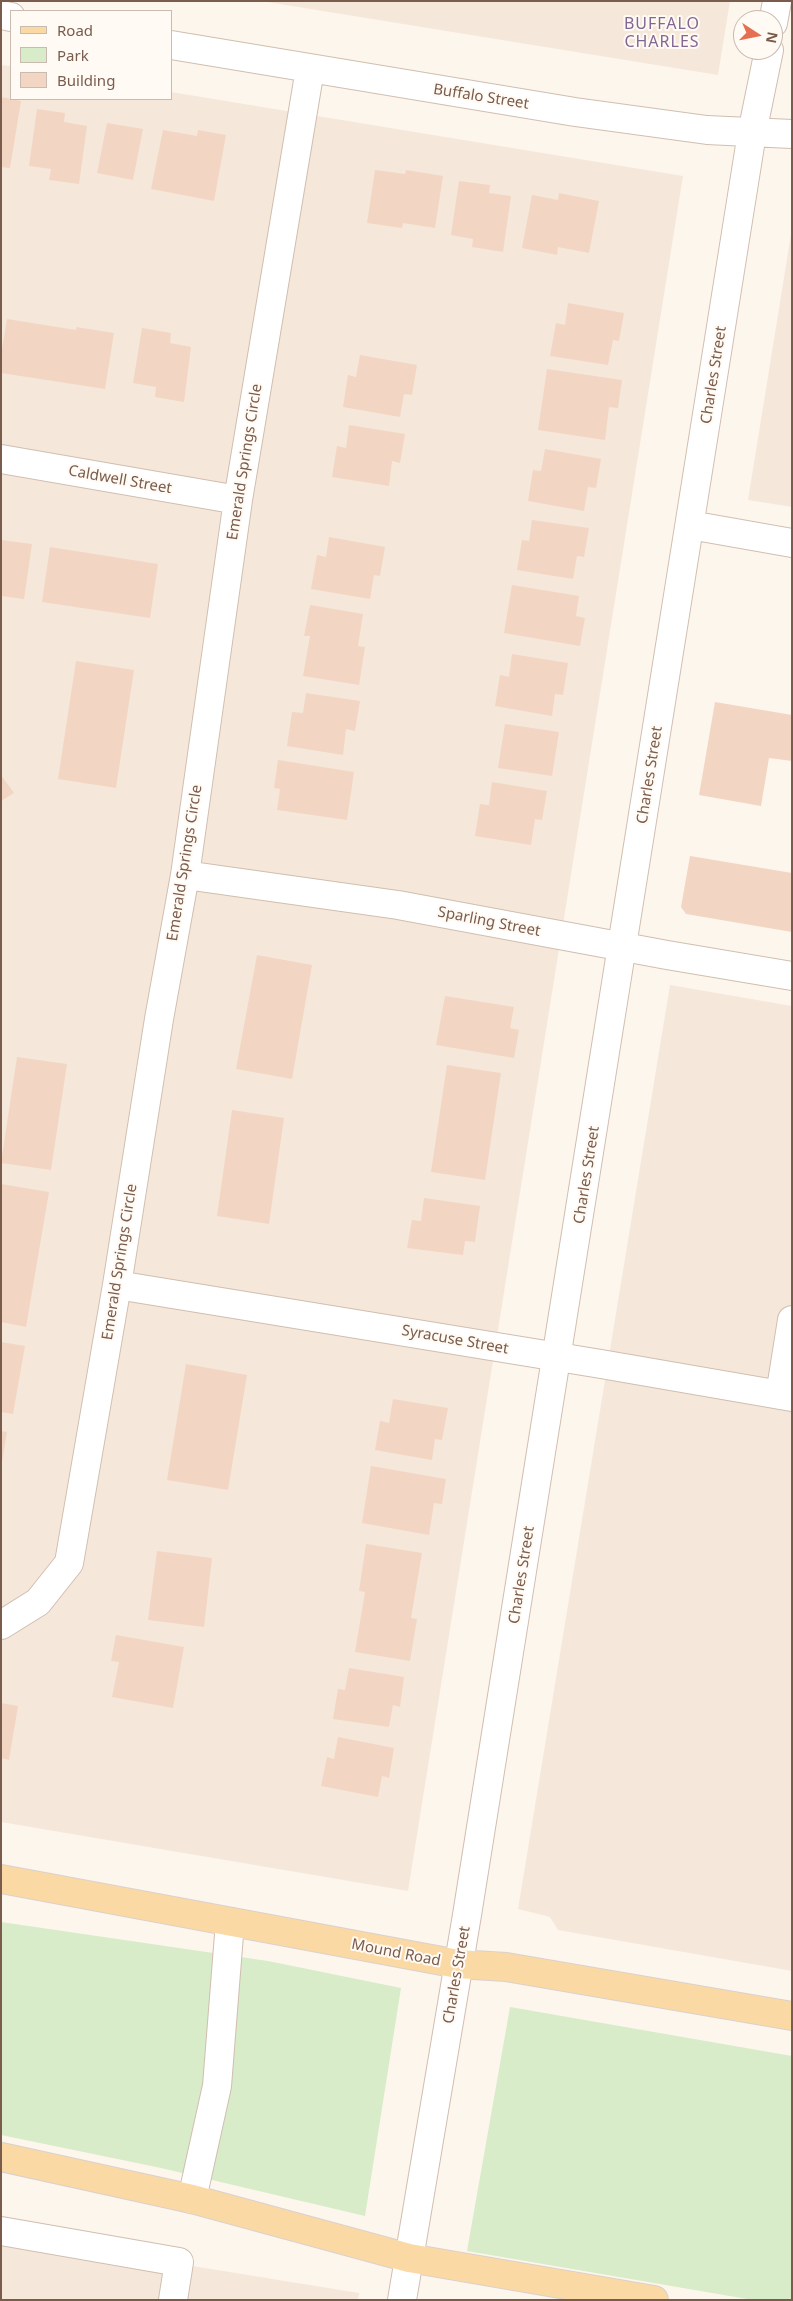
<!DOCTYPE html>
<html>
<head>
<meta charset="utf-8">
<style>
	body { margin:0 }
	#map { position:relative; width:793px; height:2301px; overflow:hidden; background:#fdf6ec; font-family:"Noto Sans",sans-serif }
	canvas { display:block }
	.frame { position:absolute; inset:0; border:2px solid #7a5c4d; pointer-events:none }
	.legend { position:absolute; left:10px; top:10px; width:162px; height:90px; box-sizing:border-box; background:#fffaf3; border:1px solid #cabbb1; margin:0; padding:6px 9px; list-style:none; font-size:15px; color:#7a5c4d }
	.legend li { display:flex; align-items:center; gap:10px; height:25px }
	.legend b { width:25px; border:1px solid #cabbb1 }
	.north { position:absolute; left:733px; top:10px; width:50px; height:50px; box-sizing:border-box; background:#fffaf3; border:1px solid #cabbb1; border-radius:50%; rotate:101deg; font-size:14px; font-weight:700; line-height:20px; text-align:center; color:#7a5c4d }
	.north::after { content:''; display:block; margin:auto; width:18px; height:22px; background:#e76f51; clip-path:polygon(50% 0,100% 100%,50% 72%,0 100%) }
</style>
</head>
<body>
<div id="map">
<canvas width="793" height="2301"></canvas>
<div class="frame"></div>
<ul class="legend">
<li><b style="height:6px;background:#fbd9a5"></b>Road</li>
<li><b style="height:14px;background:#d8ecc9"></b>Park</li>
<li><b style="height:14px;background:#f3d5c3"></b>Building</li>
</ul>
<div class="north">N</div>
</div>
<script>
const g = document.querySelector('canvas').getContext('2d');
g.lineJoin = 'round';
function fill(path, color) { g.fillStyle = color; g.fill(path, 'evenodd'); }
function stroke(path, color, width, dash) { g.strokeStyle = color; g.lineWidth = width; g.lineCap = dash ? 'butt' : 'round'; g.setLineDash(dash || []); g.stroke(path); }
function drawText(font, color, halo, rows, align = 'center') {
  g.font = font + ' "Noto Sans",sans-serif'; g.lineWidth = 4; g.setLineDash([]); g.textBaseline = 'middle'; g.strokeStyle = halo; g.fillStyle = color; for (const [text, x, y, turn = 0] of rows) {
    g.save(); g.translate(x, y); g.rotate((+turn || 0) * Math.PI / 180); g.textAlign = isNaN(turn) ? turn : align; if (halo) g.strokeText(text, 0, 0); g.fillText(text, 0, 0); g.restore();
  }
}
const residential = new Path2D(`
	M 261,1 L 730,1 L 718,75 Z
	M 1,65 L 11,66 L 11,99 L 171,99 L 171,92 L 683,176 L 408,1891 L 1,1822 Z
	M 792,228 L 792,507 L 748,500 Z
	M 670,985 L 792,1006 L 792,1971 L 558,1930 L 550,1917 L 518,1909 Z
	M 1,2235 L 359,2293 L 358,2300 L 1,2300 Z`);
const green = new Path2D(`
	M 1,1922 L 268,1961 L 401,1988 L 365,2216 L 161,2168 L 1,2135 Z
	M 510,2007 L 792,2056 L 792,2300 L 753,2300 L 467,2251 Z`);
const building = new Path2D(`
	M 1,97 L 21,101 L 10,168 L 1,167 Z
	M 37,109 L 65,113 L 64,122 L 87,126 L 79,184 L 49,180 L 51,169 L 29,166 Z
	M 107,123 L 143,129 L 133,180 L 97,173 Z
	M 163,130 L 197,136 L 198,130 L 226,135 L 214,201 L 151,189 Z
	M 375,170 L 405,174 L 406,170 L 443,176 L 435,228 L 403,223 L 402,228 L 367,223 Z
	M 459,181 L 490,185 L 489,193 L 511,196 L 503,252 L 472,247 L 473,239 L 451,235 Z
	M 559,193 L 599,201 L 589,253 L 558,247 L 557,255 L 522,248 L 532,195 L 558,200 Z
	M 568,303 L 624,313 L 619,341 L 613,340 L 608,365 L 550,356 L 556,323 L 565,325 Z
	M 7,319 L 76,330 L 76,327 L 114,333 L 105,389 L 1,373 L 1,355 Z
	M 142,328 L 171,333 L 170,343 L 191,347 L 184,402 L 155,397 L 156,387 L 133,383 Z
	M 360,355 L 417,365 L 412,395 L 404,394 L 400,417 L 343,407 L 348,375 L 356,377 Z
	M 547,369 L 622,380 L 618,408 L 609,407 L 605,440 L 538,430 Z
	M 349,425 L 405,434 L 400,463 L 392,461 L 389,486 L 332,477 L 337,446 L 346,448 Z
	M 545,449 L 601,459 L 596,488 L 588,487 L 584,511 L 528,501 L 533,470 L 541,471 Z
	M 532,520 L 589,528 L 584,557 L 577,556 L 573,579 L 517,570 L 522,540 L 529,541 Z
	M 329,537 L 385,547 L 380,576 L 374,575 L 370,599 L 311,589 L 317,555 L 326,557 Z
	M 1,540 L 32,544 L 24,599 L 1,596 Z
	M 50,547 L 158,564 L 150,618 L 42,602 Z
	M 512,585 L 579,596 L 576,616 L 585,618 L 580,646 L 504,633 Z
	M 310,605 L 363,614 L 358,646 L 365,647 L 359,685 L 303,676 L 310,636 L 304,636 Z
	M 512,654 L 568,663 L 563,695 L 555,694 L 552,716 L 495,706 L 500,675 L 509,677 Z
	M 76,661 L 134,670 L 116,788 L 58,779 Z
	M 306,693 L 360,701 L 355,731 L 346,729 L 343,755 L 287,746 L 292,712 L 303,713 Z
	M 715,702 L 792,715 L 792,761 L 769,758 L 761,806 L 699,795 Z
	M 505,724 L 559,732 L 552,776 L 498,768 Z
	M 278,760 L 354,772 L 347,820 L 277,810 L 280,789 L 274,788 Z
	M 1,775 L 14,793 L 1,801 Z
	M 492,782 L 547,791 L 542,820 L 535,819 L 531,845 L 475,836 L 480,804 L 489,805 Z
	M 690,856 L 792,873 L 792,932 L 686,914 L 681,907 Z
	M 257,955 L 312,965 L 292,1079 L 236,1069 Z
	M 445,996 L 514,1007 L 510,1028 L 519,1030 L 514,1058 L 436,1045 Z
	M 17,1057 L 67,1064 L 51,1170 L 1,1163 Z
	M 447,1065 L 501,1073 L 485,1180 L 431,1172 Z
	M 232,1110 L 284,1118 L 269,1224 L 217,1216 Z
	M 1,1184 L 49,1192 L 26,1327 L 1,1322 Z
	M 424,1198 L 480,1206 L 475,1242 L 465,1241 L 463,1255 L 407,1248 L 412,1220 L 421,1221 Z
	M 1,1342 L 25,1346 L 13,1414 L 1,1412 Z
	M 186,1364 L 247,1375 L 228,1490 L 167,1480 Z
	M 393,1399 L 448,1408 L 442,1440 L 435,1439 L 432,1460 L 375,1450 L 380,1421 L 389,1423 Z
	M 1,1431 L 7,1432 L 2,1462 L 1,1462 Z
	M 371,1466 L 446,1479 L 442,1504 L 434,1503 L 429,1535 L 362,1523 Z
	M 366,1544 L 422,1553 L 411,1618 L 417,1619 L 410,1661 L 355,1652 L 365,1592 L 359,1591 Z
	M 157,1551 L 212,1558 L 204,1627 L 148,1620 Z
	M 116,1635 L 184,1647 L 173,1708 L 112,1697 L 119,1662 L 111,1661 Z
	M 349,1668 L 404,1677 L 400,1707 L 393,1705 L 389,1727 L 333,1719 L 338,1689 L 345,1690 Z
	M 1,1703 L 18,1706 L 9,1760 L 1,1758 Z
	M 338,1737 L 394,1748 L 389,1778 L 382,1776 L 378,1797 L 321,1786 L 327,1757 L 334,1759 Z`);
const minor = new Path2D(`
	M 1,15 L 11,17
	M 773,23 L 777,1
	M 171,45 L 575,112 L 707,130 L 792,134
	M 1,459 L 238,500
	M 690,525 L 792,543
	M 185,875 L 398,905 L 667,955 L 792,976
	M 117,1285 L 601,1364 L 792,1397
	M 780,1395 L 792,1320
	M 1,1625 L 38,1602 L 69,1563 L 117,1285 L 159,1019 L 185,875 L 238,500 L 310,69
	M 192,2199 L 217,2086 L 230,1922
	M 1,2231 L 179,2262 L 173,2300
	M 402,2300 L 467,1915 L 752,133 L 769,50`);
const major = new Path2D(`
	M 1,1879 L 458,1964 L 506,1967 L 792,2016
	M 1,2157 L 192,2199 L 409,2258 L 654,2300`);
const streetNames = [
	["Buffalo Street",481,97,9],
	["Charles Street",714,375,-81],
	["Emerald Springs Circle",245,462,-81],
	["Caldwell Street",120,480,10],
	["Charles Street",650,775,-81],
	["Emerald Springs Circle",185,863,-81],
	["Sparling Street",489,922,11],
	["Charles Street",587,1175,-81],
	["Emerald Springs Circle",120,1262,-81],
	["Syracuse Street",455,1340,10],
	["Charles Street",522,1575,-81],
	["Mound Road",396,1953,11],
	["Charles Street",457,1975,-80]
];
const neighbourhoodNames = [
	["BUFFALO",662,24],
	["CHARLES",662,42]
];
fill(residential, '#f5e8da');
fill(green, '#d8ecc9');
fill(building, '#f3d5c3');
stroke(minor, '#d1beb0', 30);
stroke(major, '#dad1cd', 30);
stroke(minor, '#fff', 28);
stroke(major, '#fbd9a5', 28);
drawText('15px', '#7a5c4d', '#fffaf3', streetNames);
g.letterSpacing = '1px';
drawText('16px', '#846695', '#fffaf3', neighbourhoodNames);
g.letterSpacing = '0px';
</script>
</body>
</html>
